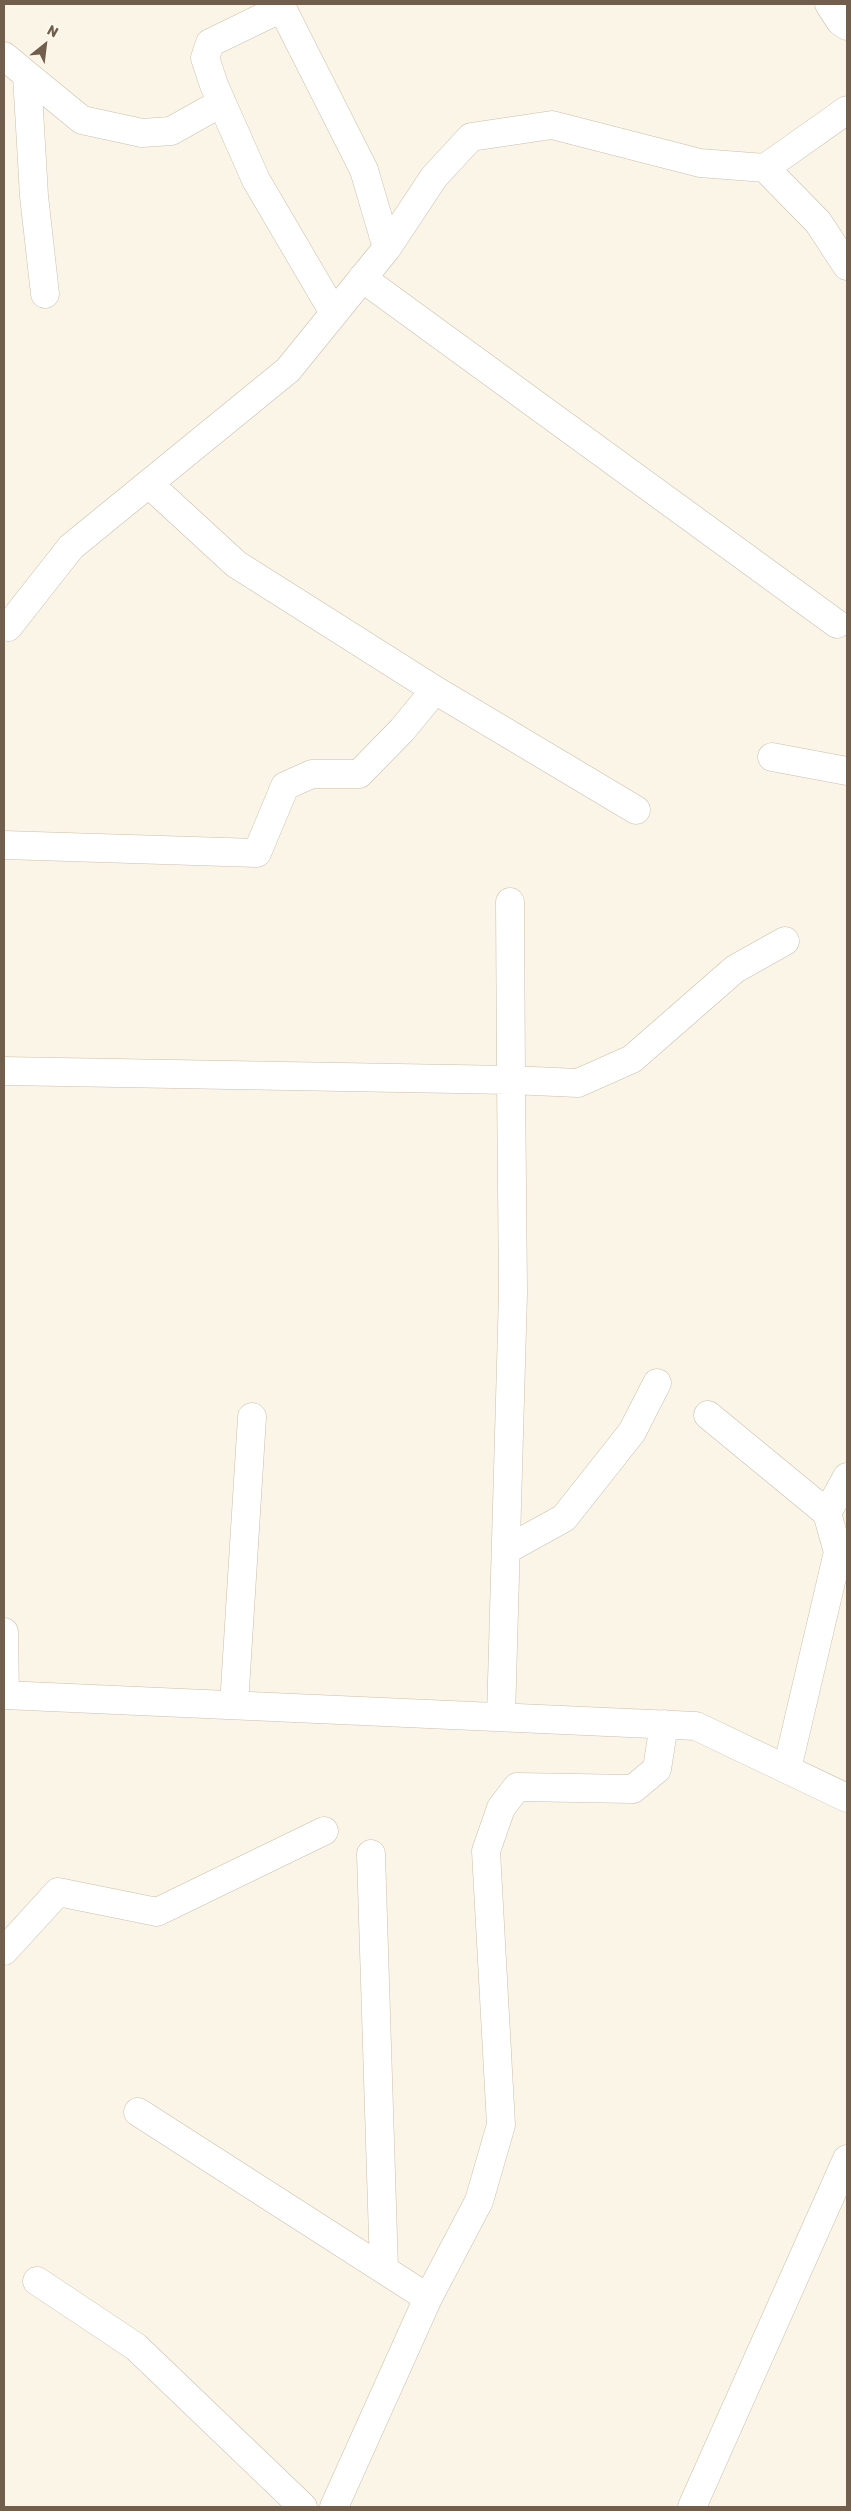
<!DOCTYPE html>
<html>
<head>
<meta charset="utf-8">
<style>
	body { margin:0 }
	#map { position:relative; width:851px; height:2511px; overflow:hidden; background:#faf5e6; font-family:Rubik,sans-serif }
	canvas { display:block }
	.frame { position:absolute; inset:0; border:5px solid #725e4d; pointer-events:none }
	.north { position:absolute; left:20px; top:20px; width:50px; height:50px; -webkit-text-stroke:4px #fdf9ec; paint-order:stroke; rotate:29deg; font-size:14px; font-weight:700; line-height:20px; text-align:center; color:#725e4d }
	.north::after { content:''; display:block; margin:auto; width:18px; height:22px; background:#725e4d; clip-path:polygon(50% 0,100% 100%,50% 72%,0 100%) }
</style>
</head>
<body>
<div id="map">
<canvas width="851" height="2511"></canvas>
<div class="frame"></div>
<div class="north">N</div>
</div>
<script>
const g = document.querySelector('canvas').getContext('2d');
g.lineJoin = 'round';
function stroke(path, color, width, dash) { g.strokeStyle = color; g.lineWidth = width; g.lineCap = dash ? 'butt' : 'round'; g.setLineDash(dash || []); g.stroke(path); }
const minor = new Path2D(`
	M 829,4 L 840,21 L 847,26
	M 282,8 L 210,43 L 205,58 L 214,85 L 256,180 L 334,313
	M 4,56 L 27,75 L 34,196 L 45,294
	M 27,75 L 82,120 L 142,133 L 171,131 L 221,103
	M 765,168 L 847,110
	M 387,248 L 434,177 L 471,137 L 552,125 L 700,163 L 765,168 L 818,222 L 847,266
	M 362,278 L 837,624
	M 149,484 L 236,564 L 435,690 L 636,810
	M 8,627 L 71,547 L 288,370 L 387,248 L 364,170 L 280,4
	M 772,757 L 847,771
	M 4,845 L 257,853 L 285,786 L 312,774 L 359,774 L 402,730 L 435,690
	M 510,902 L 511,1080 L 578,1083 L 632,1059 L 735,969 L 785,941
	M 4,1071 L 511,1080 L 513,1293 L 501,1717
	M 708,1415 L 827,1513 L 838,1552 L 787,1769
	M 827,1513 L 847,1477
	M 506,1550 L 564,1518 L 632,1432 L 657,1383
	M 4,1632 L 5,1695
	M 4,1695 L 696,1726 L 847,1798
	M 234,1705 L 252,1417
	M 371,1854 L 384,2269
	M 4,1951 L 58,1892 L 157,1912 L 324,1831
	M 138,2112 L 428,2298
	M 37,2281 L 136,2347 L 303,2507
	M 334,2507 L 428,2298 L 479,2201 L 501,2125 L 486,1851 L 501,1808 L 517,1787 L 633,1789 L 657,1769 L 664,1724
	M 692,2507 L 847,2159`);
stroke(minor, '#cbbead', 29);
stroke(minor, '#fff', 28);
</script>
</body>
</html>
